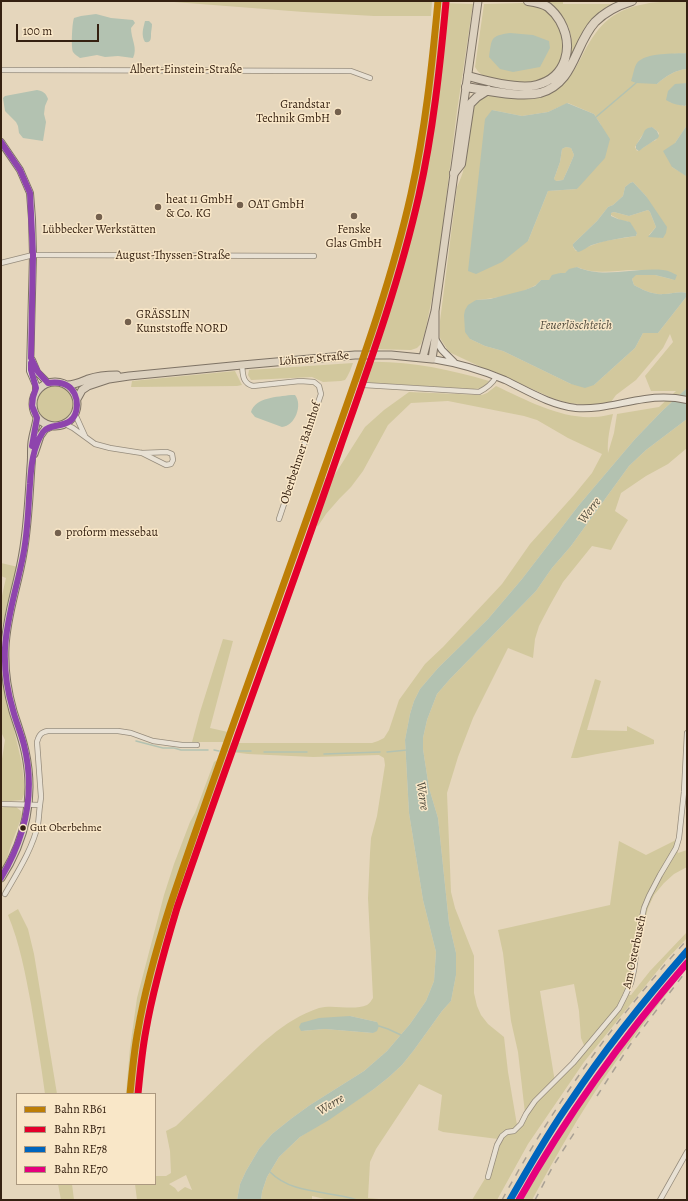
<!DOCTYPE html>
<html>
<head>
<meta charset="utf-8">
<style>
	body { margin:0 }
	#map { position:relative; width:688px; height:1201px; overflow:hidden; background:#e5d6bc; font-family:Alegreya,serif }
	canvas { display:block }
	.frame { position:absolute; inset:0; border:2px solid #352111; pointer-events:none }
	.legend { position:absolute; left:16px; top:1093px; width:140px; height:92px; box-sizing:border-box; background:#f9e7c8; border:1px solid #ab987f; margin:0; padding:5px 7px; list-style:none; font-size:12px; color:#352111 }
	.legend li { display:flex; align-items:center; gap:8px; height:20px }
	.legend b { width:20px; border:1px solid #ab987f }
	.scale { position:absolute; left:16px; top:24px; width:83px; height:18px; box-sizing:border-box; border:2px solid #352111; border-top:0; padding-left:5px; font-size:12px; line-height:14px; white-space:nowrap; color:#352111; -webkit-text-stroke:3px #f9e7c8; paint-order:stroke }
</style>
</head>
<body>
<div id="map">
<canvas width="688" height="1201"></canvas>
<div class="frame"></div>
<ul class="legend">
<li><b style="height:5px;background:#bd7e05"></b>Bahn RB61</li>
<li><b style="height:5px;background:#e4002b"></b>Bahn RB71</li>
<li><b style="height:5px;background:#0065bd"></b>Bahn RE78</li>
<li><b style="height:5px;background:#e5007d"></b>Bahn RE70</li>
</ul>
<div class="scale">100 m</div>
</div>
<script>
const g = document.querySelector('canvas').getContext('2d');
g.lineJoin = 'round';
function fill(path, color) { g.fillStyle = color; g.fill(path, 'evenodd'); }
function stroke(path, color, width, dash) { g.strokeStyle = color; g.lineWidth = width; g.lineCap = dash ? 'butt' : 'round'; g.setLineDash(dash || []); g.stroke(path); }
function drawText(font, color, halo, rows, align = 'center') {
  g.font = font + ' Alegreya,serif'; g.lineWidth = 3; g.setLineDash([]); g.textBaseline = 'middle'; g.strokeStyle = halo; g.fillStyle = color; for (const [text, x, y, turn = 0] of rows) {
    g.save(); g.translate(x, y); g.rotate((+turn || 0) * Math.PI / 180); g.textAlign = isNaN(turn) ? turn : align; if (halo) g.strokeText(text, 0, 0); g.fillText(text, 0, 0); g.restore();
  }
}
const green = new Path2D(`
	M 161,1 L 413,1 L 432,2 L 431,16 L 374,16 L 304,12 Z
	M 547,1 L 563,1 L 563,4 L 613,4 L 599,14 L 567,67 C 567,61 570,57 571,52 C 575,33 564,12 548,3 Z
	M 687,2 L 687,53 L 658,55 L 657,84 C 666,76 675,70 687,69 L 687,83 L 682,84 L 670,102 L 685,106 L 687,104 L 687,125 L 675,143 L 672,167 L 687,176 L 687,293 C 680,291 672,294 664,294 C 653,295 643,290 634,285 L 632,279 L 635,275 L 655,275 L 675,280 C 666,277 649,270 639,270 C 619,269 597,276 577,267 L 565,273 L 560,273 L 549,280 L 541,280 C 539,282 537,285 534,286 C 521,294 492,299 476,300 L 470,339 L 485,346 L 503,351 L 571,384 L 594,385 L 635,348 L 643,333 L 658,333 L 687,296 L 687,388 L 662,411 L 635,439 L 579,505 L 522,579 L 488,619 L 438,668 L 420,689 L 414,701 L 410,714 L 405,740 L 409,813 L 423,900 L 436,952 L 434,981 L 426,1001 L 410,1024 L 387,1051 L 364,1071 L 310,1105 L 292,1118 L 272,1134 L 259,1149 L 246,1171 L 240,1184 L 237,1200 L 137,1200 L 135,1184 L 155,1184 L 155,1176 L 166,1176 L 171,1173 L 170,1151 L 166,1131 L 176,1126 C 194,1109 212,1091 231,1073 C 257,1048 283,1020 319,1008 C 334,1004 353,1011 367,1005 C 370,1003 371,1001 373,998 L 368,898 L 370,853 L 371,838 L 377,816 L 385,765 L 384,758 L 379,755 L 313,757 L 248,754 L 232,752 L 228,755 C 219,785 210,815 200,844 C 187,880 172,917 163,954 C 151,1000 143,1046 139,1094 L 133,1094 L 137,1050 L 145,1001 L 152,971 L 167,921 L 230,743 L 372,743 L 378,741 L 384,738 L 389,730 L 399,700 L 425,664 L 443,647 L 502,584 L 530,544 L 574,495 L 592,473 L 602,454 L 568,438 L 537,420 L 524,416 L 448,401 L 411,403 L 388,425 L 363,471 L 351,487 L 340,498 L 326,514 L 318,526 L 309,521 L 325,478 L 332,479 L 365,427 L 384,410 L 409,392 L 482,395 L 487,393 L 496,386 C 526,400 561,419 594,417 C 600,417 607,415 613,414 C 610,427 607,440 608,453 L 614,433 L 617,414 L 659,407 L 676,391 L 651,391 L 645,376 L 673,342 L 670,334 L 663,348 L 636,380 L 616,395 L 611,402 L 589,405 L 568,403 L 552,398 L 497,373 L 483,368 L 449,352 L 440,338 L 440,321 L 457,187 C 460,180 463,173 464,167 C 467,150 467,114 477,102 C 487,89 515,98 529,99 C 535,99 544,96 550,94 C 566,86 573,73 581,58 C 596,28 610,10 645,4 C 658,1 673,2 687,2 ZM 568,103 L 594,114 L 601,125 L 577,189 L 548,191 L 528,241 L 492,110 L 522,116 L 548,112 ZM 652,127 L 657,131 L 659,133 L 656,140 C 649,142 645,148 637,151 L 635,147 C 639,141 645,128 652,127 ZM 633,182 L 646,196 L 663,238 L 649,235 L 656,227 L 650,212 L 648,210 L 629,216 L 614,212 L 611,213 L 611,215 L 622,221 L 627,221 L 637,233 L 636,236 L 604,241 L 576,251 L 573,247 L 573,244 L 597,221 L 608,207 L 613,205 L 623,196 L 625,187 L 630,183 ZM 350,1016 L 377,1022 L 373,1033 L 325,1029 L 301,1031 ZM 186,1175 L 192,1190 L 185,1187 L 178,1192 L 175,1188 L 169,1184 Z
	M 442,3 L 473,4 L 457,111 L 436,279 L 425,332 L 421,344 L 417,348 L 411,350 L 370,349 L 371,340 L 398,252 L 419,169 L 440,25 Z
	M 525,3 C 536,6 547,8 554,17 C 557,21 562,28 564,33 C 569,53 558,75 537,81 C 526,84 515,82 504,80 C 491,78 482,79 475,67 L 484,4 Z
	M 566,147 L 571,148 L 574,155 L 569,167 L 563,180 L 555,181 L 554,179 L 560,162 L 562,149 Z
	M 363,362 C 405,360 449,369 489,381 L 483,388 L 474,389 L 357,382 Z
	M 353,363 L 350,371 L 347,377 L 345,380 L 341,381 L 323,382 L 312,377 L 251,380 L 248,375 L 249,370 Z
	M 235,371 L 242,385 L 237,386 L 131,387 L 132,381 Z
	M35 404a19 19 0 1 1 38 0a19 19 0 1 1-38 0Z
	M 687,419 L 687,448 L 668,464 L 646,476 L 621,493 L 615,511 L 628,520 L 619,535 L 611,550 L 592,546 L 563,582 L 550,605 L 539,626 L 535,639 L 533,658 L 508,648 L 473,718 L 458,757 L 447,793 L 451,892 L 455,908 L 474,956 L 474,993 L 477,1006 L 481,1015 L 488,1024 L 504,1037 L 508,1072 L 517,1125 L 520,1123 L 525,1113 L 518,1052 L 511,1021 L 503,953 L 498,930 L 610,905 L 619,841 L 646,855 L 676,840 L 678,853 L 687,850 L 687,867 L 674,874 L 664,883 L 654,895 L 648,908 L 641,937 L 636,970 L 629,995 L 631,995 L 650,971 L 687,932 L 687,938 L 667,959 L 584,1062 L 528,1144 L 497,1200 L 472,1200 L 486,1177 L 498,1139 L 443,1132 L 438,1130 L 442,1095 L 419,1084 L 376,1149 L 370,1162 L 368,1198 L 379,1199 L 380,1200 L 329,1200 L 312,1196 L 312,1200 L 261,1200 L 262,1192 L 267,1177 L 279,1157 L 300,1137 L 374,1089 L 389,1077 L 402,1065 L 414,1050 L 442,1011 L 451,1001 L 456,975 L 456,953 L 449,923 L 438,818 L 429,788 L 423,749 L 423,738 L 427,720 L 437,694 L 450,679 L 536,591 L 552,568 L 571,546 L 629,466 L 646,450 ZM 574,984 L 579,1011 L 581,1038 L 586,1050 L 555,1082 L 540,991 Z
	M 1,563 L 18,567 L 1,631 L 1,673 L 1,600 L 6,578 L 1,576 Z
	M 223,639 L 233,641 L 210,728 L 228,732 L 224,742 L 192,742 L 200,712 Z
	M 1,674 L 22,764 L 25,791 L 22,800 L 1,802 L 1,765 L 5,740 L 1,732 Z
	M 595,679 L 601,681 L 587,730 L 627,731 L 627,726 L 654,740 L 654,744 L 597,754 L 577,758 L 571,758 Z
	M 217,760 C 192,839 160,917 141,998 C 134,1029 130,1062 128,1094 L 126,1094 L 130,1048 L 137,998 L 164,895 L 174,864 L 190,822 L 195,813 L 214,762 Z
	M 4,807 L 16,807 L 21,811 L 22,816 L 10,848 L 6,863 L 1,870 L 1,808 Z
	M 18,909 L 28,929 L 34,954 L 57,1094 L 45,1094 C 41,1064 36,1034 31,1004 C 25,973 20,944 8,915 Z
	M 687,960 L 687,967 C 655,1009 622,1051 593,1095 C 571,1129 551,1165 532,1200 L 519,1200 L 543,1152 L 572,1108 L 633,1023 Z
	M 58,1184 L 72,1184 L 74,1200 L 61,1200 Z`);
const water = new Path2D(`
	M 96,14 L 111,18 L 133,20 L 135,23 L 131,28 C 131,39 138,48 133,58 L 118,56 L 105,57 L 97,55 L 80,58 C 78,56 75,55 73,52 C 71,48 72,23 74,18 L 81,16 Z
	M 145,21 L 149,21 L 152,24 C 152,28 151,31 151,34 C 151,39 151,43 145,42 C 141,35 143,29 145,21 Z
	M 510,33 L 533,35 L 549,41 L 550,48 L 540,67 L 513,72 L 500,69 L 489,57 C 492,38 490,36 510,33 Z
	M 687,53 L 687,69 C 675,70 666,76 657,84 L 636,83 L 631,81 C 633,76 634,67 637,63 C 646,52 674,54 687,53 Z
	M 687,83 L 687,104 L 685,106 C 679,105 672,104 666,100 L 668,91 L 675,84 Z
	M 37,90 C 43,91 46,93 48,99 L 45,106 L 44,114 L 46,122 L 43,141 L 23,138 L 19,133 L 18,126 L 16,122 L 5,111 L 3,98 L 5,96 Z
	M 567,103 L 594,114 L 610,139 L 605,158 L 577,189 L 548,191 L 528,241 L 502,262 L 476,274 L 468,271 L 485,119 L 492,110 L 522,116 L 548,112 ZM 566,147 L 571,148 L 574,155 L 569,167 L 563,180 L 556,181 L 554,179 L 560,162 L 562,149 Z
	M 687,125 L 687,176 L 686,176 L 672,167 L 663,151 L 675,143 Z
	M 652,127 L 657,131 L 659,136 L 658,138 C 652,142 645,146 639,151 L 636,149 L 636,145 L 641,138 L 645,130 L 648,128 Z
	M 633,182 L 646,196 L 667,227 L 666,233 L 663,238 L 648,237 L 656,227 L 650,212 L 648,210 L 629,216 L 614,212 L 611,213 L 611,216 L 618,219 L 630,222 L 637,233 L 636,236 C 621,238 607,240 592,245 C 587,247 583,251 578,252 C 576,250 572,247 573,244 L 597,221 L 608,207 L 613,205 L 623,196 L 625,187 L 630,183 Z
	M 577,267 C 603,279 635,267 663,270 C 667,270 673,273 677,275 L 675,280 L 655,275 L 636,275 L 632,279 L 634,285 C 643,290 653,295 664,294 C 672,294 680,291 687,293 L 687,296 L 658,333 L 643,333 L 635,348 L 594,385 L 585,388 L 571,384 L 503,351 L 485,346 L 470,339 L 465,332 L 464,315 L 465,310 L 468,305 L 476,300 L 490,299 L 525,290 L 535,286 L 541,280 L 549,280 L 552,275 L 560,273 L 565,273 L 569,269 Z
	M 687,388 L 687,419 L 646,450 L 629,466 L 571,546 L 552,568 L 536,591 L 450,679 L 437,694 L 427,720 L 423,738 L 423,749 L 429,788 L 438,818 L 449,923 L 456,953 L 456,975 L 451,1001 L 442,1011 L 414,1050 L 402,1065 L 389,1077 L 374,1089 L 329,1120 L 300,1137 L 279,1157 L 267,1177 L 262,1192 L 261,1200 L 237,1200 L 240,1184 L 246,1171 L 259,1149 L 272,1134 L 292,1118 L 310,1105 L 364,1071 L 387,1051 L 410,1024 L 426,1001 L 434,981 L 436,952 L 423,900 L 409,813 L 405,740 L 410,714 L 414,701 L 420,689 L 438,668 L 488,619 L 522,579 L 579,505 L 635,439 L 662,411 Z
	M 291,395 L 295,395 C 303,405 295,426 282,427 L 255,417 L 251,412 C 256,397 277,397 291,395 Z
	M 350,1016 L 377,1022 L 379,1026 L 377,1031 L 373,1033 L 325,1029 L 301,1031 L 299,1027 L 301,1023 L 319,1018 Z`);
const stream = new Path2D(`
	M 596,117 L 636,83
	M 136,741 L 163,748 L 174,748 L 181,750 L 208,750
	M 214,750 L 219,751
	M 227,751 L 251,751
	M 264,752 L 307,752
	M 387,752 L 407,750
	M 324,754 L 380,752
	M 379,1026 L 388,1029 L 401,1035
	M 270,1172 C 293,1195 328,1190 357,1200`);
const street = new Path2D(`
	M 1,70 L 351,71 L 370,78
	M 1,263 L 33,255 L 44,255 L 314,256
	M 242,365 C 243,374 242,383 253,386 L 300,381 L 314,382 L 319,386 L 321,394 L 279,519
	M 364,385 L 479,392 C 487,388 492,384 496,377
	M 75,414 L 85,436
	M 65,424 L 73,428 L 95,444 L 110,448 L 142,453 L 167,452 L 172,454 L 173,460 L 171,464 L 166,465 L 142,453
	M 1,804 L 40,805 C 39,812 39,818 38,824 C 33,848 17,873 5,894
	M 40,805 L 41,797 L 37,742 C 39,735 41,732 48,731 L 118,731 L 131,733 L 153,741 L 182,745 L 197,745
	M 488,1177 L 497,1145 L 502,1136 L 507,1132 L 514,1131 L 521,1124 L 526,1114 L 535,1101 L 573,1063 L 619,1008 L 625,996 L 631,983 L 634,970 L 638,937 L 644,908 L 649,896 L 660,875 L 676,848 L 679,838 L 684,792 L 687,733
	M 660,1200 L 687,1152`);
const secondary = new Path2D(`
	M 1,142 L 20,170 L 30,193 L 32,219 L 33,255 L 30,371 L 36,385 L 36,391
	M 435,339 L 442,350 L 454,362
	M 432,359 C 457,363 482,370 505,380 C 528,391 550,405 576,408 C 599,410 622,402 645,399 C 659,397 673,397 687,400
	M 32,360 L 37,372 L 48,383`);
const primary = new Path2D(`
	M 423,357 L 435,311 L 478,1
	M33 404a22 22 0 1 1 44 0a22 22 0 1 1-44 0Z
	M 67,385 C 75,385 81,382 88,379 C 97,376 107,375 117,375
	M 77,399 L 82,390 L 88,386 L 109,379 L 129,376 L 242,365 L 355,355 L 391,355 L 432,359 L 435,339 L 435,311
	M 34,454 L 40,436 L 45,429 L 51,426
	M 1,878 C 26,840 35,796 25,751 C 22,737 17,724 13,711 C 7,690 4,670 5,648 C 6,616 18,585 23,553 C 28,525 29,495 31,466 C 32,458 31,450 32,442 C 33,434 36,426 37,418`);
const highway = new Path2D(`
	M 468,76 C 486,81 519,90 537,85 C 567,77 574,46 560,21 C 557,16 553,11 548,7 C 542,3 535,2 528,1
	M 466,87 C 487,90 519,98 540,93 C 575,83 574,45 595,22 C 605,12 619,5 632,1
	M 454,173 L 461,164 L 470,104 L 477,97 L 488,90`);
const rail = new Path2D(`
	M 597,1096 L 630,1045 L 687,970
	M 502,1200 C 553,1106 615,1019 687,940
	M 535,1200 L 553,1166 L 578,1127`);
const bus1 = new Path2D(`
	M 1,142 L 20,170 L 30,193 L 33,255 L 31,358 L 38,372 L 48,383 C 55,382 62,382 68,386 C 74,390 77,398 77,405 C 76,432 50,421 43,432 C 33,447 31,466 30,484 C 28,508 28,532 23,556 C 17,587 7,616 5,648 C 4,669 7,690 13,710 C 16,722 21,733 24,745 C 36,793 26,836 1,878
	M 31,363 L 31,370 L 36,388 L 33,397 L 32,406 L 37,418 L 32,446`);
const rail1 = new Path2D(`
	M 130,1094 C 132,1073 134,1051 138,1030 C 145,988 157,947 170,906 C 222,751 280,598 333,444 C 362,362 392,279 411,194 C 425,131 432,66 438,1`);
const rail2 = new Path2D(`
	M 138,1094 C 140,1073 142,1051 146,1030 C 153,989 165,948 177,908 C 230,753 288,600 341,445 C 370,363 400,280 419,195 C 433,132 440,67 446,2`);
const rail3 = new Path2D(`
	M 510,1200 C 529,1167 548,1133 570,1102 C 605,1049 645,999 687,951`);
const rail4 = new Path2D(`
	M 519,1200 C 567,1115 623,1037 687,963`);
const markers = [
	[338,112,4,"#73604d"],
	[240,205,4,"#73604d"],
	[158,207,4,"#73604d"],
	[354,216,4,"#73604d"],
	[99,217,4,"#73604d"],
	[128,322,4,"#73604d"],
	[58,533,4,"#73604d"],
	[23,828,3.5,"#352111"]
];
const busNames = [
	["Gut Oberbehme",30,828]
];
const streetNames = [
	["Albert-Einstein-Straße",186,70],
	["August-Thyssen-Straße",173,256],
	["Löhner Straße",314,359,-5],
	["Oberbehmer Bahnhof",301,453,-72],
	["Am Osterbusch",635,952,-78]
];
const poiNames = [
	["Grandstar",330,105,"right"],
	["Technik GmbH",330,119,"right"],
	["heat 11 GmbH",166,200],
	["& Co. KG",166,214],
	["OAT GmbH",248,205],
	["Lübbecker Werkstätten",99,230,"center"],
	["Fenske",354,230,"center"],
	["Glas GmbH",354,244,"center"],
	["GRÄSSLIN",136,315],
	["Kunststoffe NORD",136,329],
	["proform messebau",66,533]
];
const waterNames = [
	["Feuerlöschteich",576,326],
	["Werre",590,511,-53],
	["Werre",422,796,82],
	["Werre",331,1105,-31]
];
fill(green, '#d2c89d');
fill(water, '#b3c2b1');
stroke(stream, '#b3c2b1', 1.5);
stroke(street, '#968c7c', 6);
stroke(secondary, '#7e7365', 8);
stroke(primary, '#7e7365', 9);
stroke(highway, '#7e7365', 10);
stroke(street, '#e8e1d4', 4.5);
stroke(secondary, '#e8e1d4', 6);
stroke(primary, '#dcd1bf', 7);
stroke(highway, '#dcd1bf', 8);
stroke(rail, '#a8a094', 1.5, [7, 7]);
stroke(bus1, '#8e44ad', 6);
stroke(rail1, '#bd7e05', 7);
stroke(rail2, '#e4002b', 7);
stroke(rail3, '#0065bd', 7);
stroke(rail4, '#e5007d', 7);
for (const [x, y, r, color] of markers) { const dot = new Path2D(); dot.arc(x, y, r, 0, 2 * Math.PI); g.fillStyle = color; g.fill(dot); stroke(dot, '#f9e7c8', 1.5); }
drawText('11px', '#352111', '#f9e7c8', busNames, 'left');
drawText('12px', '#352111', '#f9e7c8', streetNames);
drawText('12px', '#352111', '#f9e7c8', poiNames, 'left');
drawText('italic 13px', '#544f40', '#f9e7c8', waterNames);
</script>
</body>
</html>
